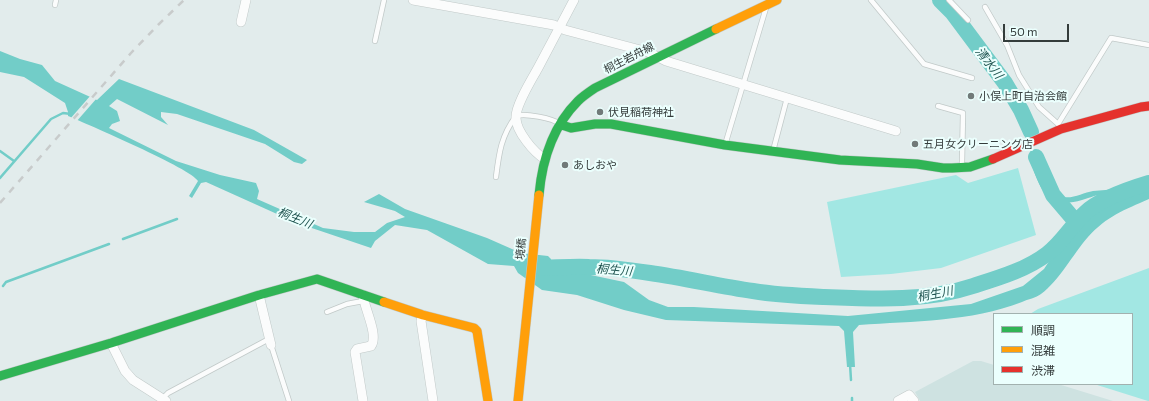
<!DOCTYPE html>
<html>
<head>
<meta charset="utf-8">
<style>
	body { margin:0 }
	#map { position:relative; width:1149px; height:401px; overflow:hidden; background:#e2ecec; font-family:Commissioner,"Noto Sans JP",sans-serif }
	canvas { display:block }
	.legend { position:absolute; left:993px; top:313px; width:140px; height:72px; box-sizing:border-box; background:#ebfffd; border:1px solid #a2b1af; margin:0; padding:5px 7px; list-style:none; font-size:12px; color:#343c3b }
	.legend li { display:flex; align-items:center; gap:8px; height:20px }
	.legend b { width:20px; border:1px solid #a2b1af }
	.scale { position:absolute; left:1003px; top:24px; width:66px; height:18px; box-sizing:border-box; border:2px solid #343c3b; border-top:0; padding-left:5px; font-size:12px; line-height:14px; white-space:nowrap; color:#343c3b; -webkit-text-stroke:3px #ebfffd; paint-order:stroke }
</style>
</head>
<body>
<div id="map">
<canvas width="1149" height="401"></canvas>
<ul class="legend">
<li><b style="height:5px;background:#30b455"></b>順調</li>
<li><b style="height:5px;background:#ff9f0a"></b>混雑</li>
<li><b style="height:5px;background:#e5322d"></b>渋滞</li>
</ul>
<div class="scale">50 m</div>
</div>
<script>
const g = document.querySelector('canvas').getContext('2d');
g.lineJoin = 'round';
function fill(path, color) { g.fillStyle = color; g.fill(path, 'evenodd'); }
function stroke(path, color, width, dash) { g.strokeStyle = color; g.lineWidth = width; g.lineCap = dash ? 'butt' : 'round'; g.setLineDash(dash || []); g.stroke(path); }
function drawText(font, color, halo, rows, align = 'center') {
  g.font = font + ' Commissioner,"Noto Sans JP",sans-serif'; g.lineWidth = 4; g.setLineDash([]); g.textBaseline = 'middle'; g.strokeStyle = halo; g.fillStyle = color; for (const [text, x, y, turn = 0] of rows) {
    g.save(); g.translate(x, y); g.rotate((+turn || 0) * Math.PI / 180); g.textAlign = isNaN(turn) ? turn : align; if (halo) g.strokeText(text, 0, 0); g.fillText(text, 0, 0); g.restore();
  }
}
const built = new Path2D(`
	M 973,361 L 981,361 L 994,365 L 994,384 L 1058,384 L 1113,401 L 920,401 L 915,392 Z`);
const green = new Path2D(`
	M 1018,168 L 1036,235 L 941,268 L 891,274 L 841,277 L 827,202 L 956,175 L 968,183 Z
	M 1149,268 L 1149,401 L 1148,401 L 1094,384 L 1132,384 L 1132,314 L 1030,314 L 1038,309 Z`);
const water = new Path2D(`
	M 0,51 L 20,59 L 42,65 L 55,81 L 97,100 L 119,79 L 254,130 L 307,160 L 302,164 L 294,162 L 265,144 L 177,114 L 161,112 L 161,117 L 168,125 L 117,99 L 109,106 L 117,111 L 120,121 L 112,124 L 109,128 L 176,161 L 220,175 L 256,183 L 259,191 L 257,199 L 323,228 L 354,232 L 375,232 L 387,223 L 405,217 L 395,211 L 364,202 L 379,194 L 405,209 L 487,238 L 521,253 L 548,256 L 551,259 L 552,266 L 567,270 L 624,282 L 649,300 L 668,307 L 694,307 L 848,316 L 971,304 L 1023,286 L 1044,269 L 1057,249 L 1070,233 L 1090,215 L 1117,198 C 1102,191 1096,196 1082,200 C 1046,211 1039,187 1030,159 L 1041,156 C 1044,166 1048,186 1055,193 C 1067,203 1081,193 1093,191 C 1101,190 1110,190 1118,188 C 1129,186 1139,180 1149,175 L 1149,199 C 1124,210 1107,216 1088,237 C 1073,254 1059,281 1041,294 C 1036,298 1028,299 1022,302 C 970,322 914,321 859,325 L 853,332 L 855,367 L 847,367 L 844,331 L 839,326 L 666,320 L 624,310 L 577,295 L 542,290 L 518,273 L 514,266 L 488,264 L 427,230 L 395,225 L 375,241 L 371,248 L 297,223 L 206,182 L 201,183 L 192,198 L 189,196 L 198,181 C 192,169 87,124 68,116 L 68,112 L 65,103 L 24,77 L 0,72 Z`);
const pier = new Path2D(`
	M 91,95 L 97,98 L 76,122 L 70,119 Z`);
const stream = new Path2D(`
	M 0,151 L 14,161
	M 0,178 L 51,119 L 63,113 L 71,114
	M 123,239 L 177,219
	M 3,286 L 6,282 L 109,244
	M 850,364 L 851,380
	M 852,398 L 852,401`);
const river = new Path2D(`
	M 940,0 L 952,12 L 1005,83 L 1021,110 L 1031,132
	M 1036,157 L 1053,195 L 1076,222
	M 537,268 C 554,268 572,266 589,267 C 609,267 630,270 650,273 C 685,278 719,286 753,291 C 777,295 801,296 824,297 C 874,299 925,302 973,286 C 998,278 1026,270 1047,254 C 1062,243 1071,226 1085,213 C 1100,199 1129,189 1149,183`);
const lane = new Path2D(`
	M 871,0 L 924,64 L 972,78
	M 949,0 L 968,20
	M 55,5 L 56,0
	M 985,7 L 1007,45 L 1019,75 L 1039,107 L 1058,124 L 1111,38 L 1149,45
	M 375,41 L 384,0
	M 938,106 L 963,113 L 962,163 L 963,167
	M 725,145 L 766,8
	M 773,151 L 787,98
	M 496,177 C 499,153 501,136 516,116 C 525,113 552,118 560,124
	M 327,312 L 347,304 L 363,301
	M 271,345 L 289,401
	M 162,399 L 168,393 L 269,339`);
const street = new Path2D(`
	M 413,0 L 554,25 L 565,30 L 648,52 L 666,61 L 896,131
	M 241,22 L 246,0
	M 545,159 C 534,153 516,131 516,118 C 515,106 532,79 538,68 C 550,45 562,23 574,0
	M 259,295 L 271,345
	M 363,295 C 364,308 379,335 371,346 L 357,349 L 355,352 L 363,401
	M 423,315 L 421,321 L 433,401
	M 111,343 L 125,371 L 133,380 L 166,401
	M 898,401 L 909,395 L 914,401`);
const fast = new Path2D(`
	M 562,125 L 571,128 L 595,124 L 611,124 L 725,145 L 840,160 L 917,164 L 943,168 L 952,168 L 970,167 L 993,159
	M 539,195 C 542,161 553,126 578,101 C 583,96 589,92 595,88 L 716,29
	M 0,376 L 111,343 L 259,295 L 317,279 L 384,302`);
const slow = new Path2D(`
	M 716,29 L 777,0
	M 384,302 L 423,315 L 474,328 L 477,331 L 488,401
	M 518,401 L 539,195`);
const jam = new Path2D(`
	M 993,159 L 1061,129 L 1141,107 L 1149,106`);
const rail = new Path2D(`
	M 0,203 L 131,53 L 158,25 L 184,0`);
const markers = [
	[971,96,4,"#717a79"],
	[600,112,4,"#717a79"],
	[915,144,4,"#717a79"],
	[565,165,4,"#717a79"]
];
const streetNames = [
	["桐生岩舟線",629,58,-27],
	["境橋",521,249,-84]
];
const poiNames = [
	["小俣上町自治会館",979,96],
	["伏見稲荷神社",608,112],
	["五月女クリーニング店",923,144],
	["あしおや",573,165]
];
const waterNames = [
	["清水川",989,63,52],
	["桐生川",295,218,22],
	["桐生川",614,270,5],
	["桐生川",935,294,-11]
];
fill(built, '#cee2e1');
fill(green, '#a2e7e3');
fill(water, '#72cdc8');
fill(pier, '#e2ecec');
stroke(stream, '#72cdc8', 2.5);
stroke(river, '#72cdc8', 16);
stroke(lane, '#c1c9c8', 6);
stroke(street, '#c1c9c8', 10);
stroke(fast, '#c1c9c8', 10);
stroke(slow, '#c1c9c8', 10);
stroke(jam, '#c1c9c8', 10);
stroke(lane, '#fbfcfc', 4.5);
stroke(street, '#fbfcfc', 9);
stroke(fast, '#30b455', 9);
stroke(slow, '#ff9f0a', 9);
stroke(jam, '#e5322d', 9);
stroke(rail, '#c8cbcb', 2.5, [7, 7]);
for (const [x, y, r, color] of markers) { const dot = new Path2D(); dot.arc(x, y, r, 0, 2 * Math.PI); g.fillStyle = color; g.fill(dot); stroke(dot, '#ebfffd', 1.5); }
drawText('11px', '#343c3b', '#ebfffd', streetNames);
drawText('11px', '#343c3b', '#ebfffd', poiNames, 'left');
drawText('italic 12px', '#225652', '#ebfffd', waterNames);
</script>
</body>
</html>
